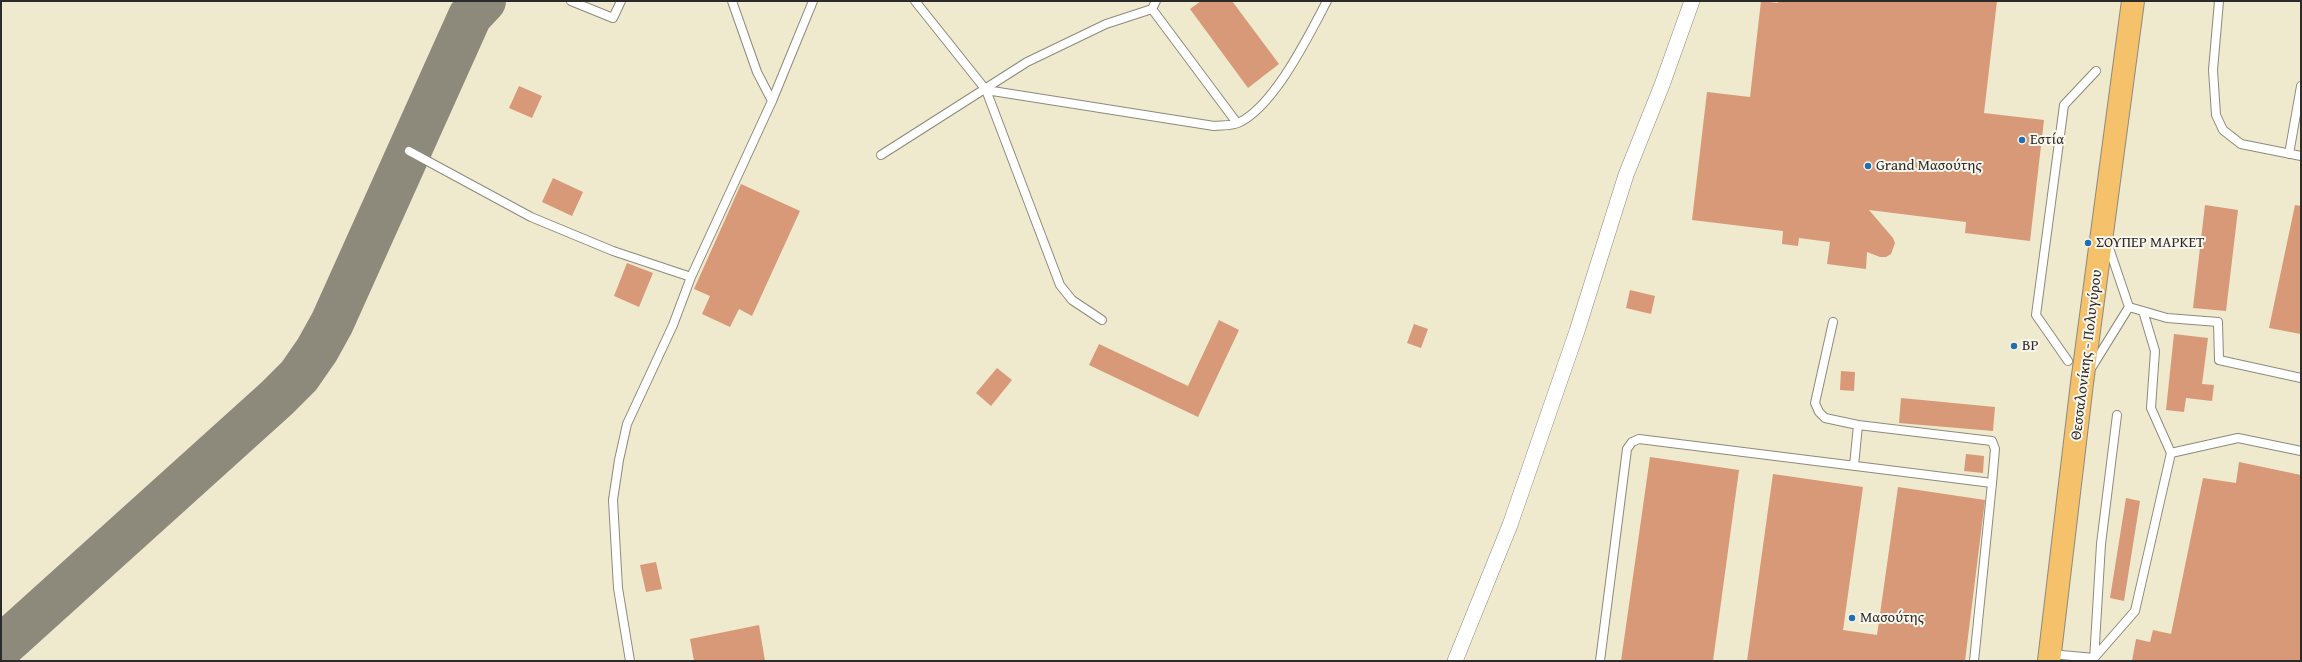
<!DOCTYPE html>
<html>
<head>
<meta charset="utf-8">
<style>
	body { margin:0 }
	#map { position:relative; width:2302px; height:662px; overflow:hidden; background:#efe9ce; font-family:"Gentium Book Plus",serif }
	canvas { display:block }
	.frame { position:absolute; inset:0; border:2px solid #2b2b2b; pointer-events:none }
</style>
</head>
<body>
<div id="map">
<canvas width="2302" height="662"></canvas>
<div class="frame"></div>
</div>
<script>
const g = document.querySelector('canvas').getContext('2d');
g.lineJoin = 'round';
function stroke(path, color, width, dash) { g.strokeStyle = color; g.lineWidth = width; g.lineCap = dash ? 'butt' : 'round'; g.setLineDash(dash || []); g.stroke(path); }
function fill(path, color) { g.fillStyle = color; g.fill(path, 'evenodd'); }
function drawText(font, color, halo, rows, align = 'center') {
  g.font = font + ' "Gentium Book Plus",serif'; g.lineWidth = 4; g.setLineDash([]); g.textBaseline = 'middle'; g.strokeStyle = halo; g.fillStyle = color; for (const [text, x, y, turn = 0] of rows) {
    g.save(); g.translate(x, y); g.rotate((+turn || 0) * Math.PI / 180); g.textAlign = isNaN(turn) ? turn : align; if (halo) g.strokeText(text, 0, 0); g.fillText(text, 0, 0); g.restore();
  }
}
const taxiway = new Path2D(`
	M 1,647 L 277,398 L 299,376 L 317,350 L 332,323 L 470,16 L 484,1`);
const building = new Path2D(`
	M 1201,1 L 1232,1 L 1279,64 L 1248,88 L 1190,9 Z
	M 1761,1 L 1778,3 L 1778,1 L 1997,1 L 1984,113 L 2044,120 L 2030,241 L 1965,233 L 1966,222 L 1869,210 L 1893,238 L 1895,243 L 1891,254 L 1886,257 L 1880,257 L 1867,252 L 1866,269 L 1827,264 L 1830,242 L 1799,238 L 1798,246 L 1782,244 L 1783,231 L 1692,220 L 1707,92 L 1750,97 Z
	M 519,86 L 542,96 L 532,118 L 509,108 Z
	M 553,178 L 583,192 L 572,216 L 542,202 Z
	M 741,184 L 800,211 L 752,316 L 739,309 L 730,327 L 702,314 L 710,296 L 694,289 Z
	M 2205,205 L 2238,210 L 2226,311 L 2193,308 Z
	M 2295,205 L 2301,206 L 2301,334 L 2269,328 Z
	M 627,263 L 653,273 L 639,307 L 614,296 Z
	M 1630,290 L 1655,296 L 1651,314 L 1626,308 Z
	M 1219,320 L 1239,330 L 1198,417 L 1089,365 L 1099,344 L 1188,386 Z
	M 1414,324 L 1428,329 L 1421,348 L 1407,343 Z
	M 2174,334 L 2208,338 L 2202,384 L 2214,385 L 2212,401 L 2186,398 L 2184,412 L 2166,410 Z
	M 997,368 L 1012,380 L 991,406 L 976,393 Z
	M 1841,371 L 1855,372 L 1854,391 L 1840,390 Z
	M 1901,398 L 1995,407 L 1993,431 L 1899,423 Z
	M 1966,454 L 1984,456 L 1983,473 L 1964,471 Z
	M 1650,457 L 1739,470 L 1713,661 L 1621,661 Z
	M 2239,462 L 2301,475 L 2301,661 L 2132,661 L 2136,639 L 2150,642 L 2153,630 L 2171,634 L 2203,478 L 2236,483 Z
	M 1773,474 L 1863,487 L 1843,630 L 1877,635 L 1898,487 L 1985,500 L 1965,661 L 1747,661 Z
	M 2126,498 L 2140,501 L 2124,601 L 2110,598 Z
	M 656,562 L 662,589 L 646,592 L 640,565 Z
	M 759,625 L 765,661 L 694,661 L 690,639 Z`);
const service = new Path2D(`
	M 571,1 L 613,18 L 621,1
	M 732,1 L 757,72 L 772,101
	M 915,1 L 986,90 L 1060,285 L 1072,300 L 1102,320
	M 2219,1 L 2213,70 L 2216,115 L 2223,130 L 2241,144 L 2301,156
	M 1152,9 L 1237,123
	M 986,90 L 1214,126 C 1221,125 1231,126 1238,123 C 1274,107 1309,35 1327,1
	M 409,151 L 531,217 L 613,251 L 691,277
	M 2289,154 L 2301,86
	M 881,155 L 1027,62 L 1106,24 L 1152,9 L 1156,1
	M 2107,242 L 2129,307
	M 2129,307 L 2167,318 L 2218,322 L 2219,360 L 2301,378
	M 2143,311 L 2155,351 L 2151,408 L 2171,453
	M 1833,322 L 1815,403 L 1819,412 L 1825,418 L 1858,425 L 1992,441 L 1995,449 L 1992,483
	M 2068,361 L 2036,315 L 2064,105 L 2096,71
	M 2090,370 L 2129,307
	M 1854,466 L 1858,425
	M 2051,654 L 2094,658 L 2135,611 L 2171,453 L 2238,438 L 2301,451
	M 2094,660 L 2101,544 L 2117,415
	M 630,661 L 618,588 L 613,500 L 619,460 L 627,424 L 673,325 L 691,277 L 772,101 L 813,1
	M 1600,661 L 1627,449 L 1632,442 L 1639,439 L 1992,483 L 1974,661`);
const minor = new Path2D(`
	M 1455,661 L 1510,525 L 1577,331 L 1626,175 L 1662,85 L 1692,1`);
const primary = new Path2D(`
	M 2049,661 L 2082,383 L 2133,1`);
const markers = [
	[2022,140,4,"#1f6fb2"],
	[1868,166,4,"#1f6fb2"],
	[2088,243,4,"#1f6fb2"],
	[2014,346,4,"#1f6fb2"],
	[1852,618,4,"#1f6fb2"]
];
const poiNames = [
	["Εστία",2030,140],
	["Grand Μασούτης",1876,166],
	["ΣΟΥΠΕΡ ΜΑΡΚΕΤ",2096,243],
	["BP",2022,346],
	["Μασούτης",1860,618]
];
const streetNames = [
	["Θεσσαλονίκης - Πολυγύρου",2087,355,-83]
];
stroke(taxiway, '#8d8a7c', 44);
fill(building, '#d79978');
stroke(service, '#8d8a7c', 10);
stroke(minor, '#8d8a7c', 16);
stroke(primary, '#8d8a7c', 24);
stroke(service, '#fff', 8);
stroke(minor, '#fff', 15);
stroke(primary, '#f6c16b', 22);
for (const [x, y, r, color] of markers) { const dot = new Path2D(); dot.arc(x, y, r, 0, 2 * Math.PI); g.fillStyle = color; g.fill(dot); stroke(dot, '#fbf7ec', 1.5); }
drawText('15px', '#2b2b2b', '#fbf7ec', poiNames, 'left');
drawText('15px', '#2b2b2b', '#fbf7ec', streetNames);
</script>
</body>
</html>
